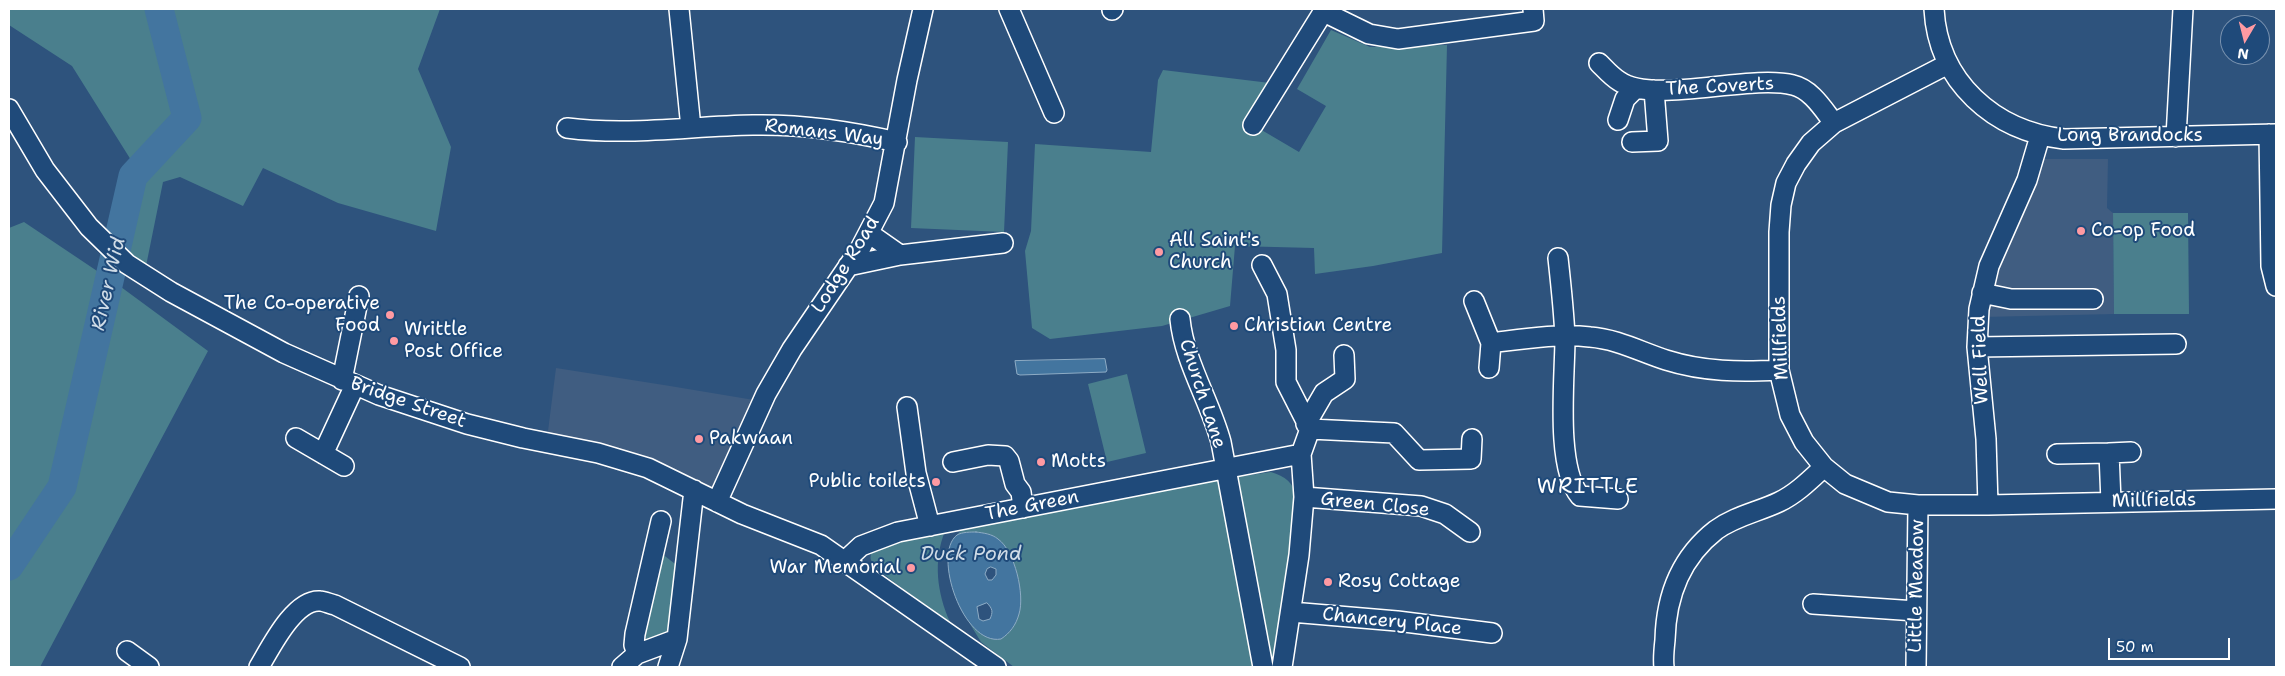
<!DOCTYPE html>
<html>
<head>
<meta charset="utf-8">
<style>
	body { margin:0 }
	#map { position:relative; width:2285px; height:676px; overflow:hidden; background:#2e537d; font-family:"Shantell Sans",sans-serif }
	canvas { display:block }
	.frame { position:absolute; inset:0; border:10px solid #fff; pointer-events:none }
	.north { position:absolute; left:2220px; top:15px; width:50px; height:50px; box-sizing:border-box; background:#1f4a7a; border:1px solid #7992af; border-radius:50%; rotate:188deg; font-size:14px; font-weight:700; line-height:20px; text-align:center; color:#fff }
	.north::after { content:''; display:block; margin:auto; width:18px; height:22px; background:#ff9aa2; clip-path:polygon(50% 0,100% 100%,50% 72%,0 100%) }
	.scale { position:absolute; left:2108px; top:638px; width:122px; height:22px; box-sizing:border-box; border:2px solid #fff; border-top:0; padding-left:6px; font-size:15px; line-height:18px; white-space:nowrap; color:#fff; -webkit-text-stroke:4px #1f4a7a; paint-order:stroke }
</style>
</head>
<body>
<div id="map">
<canvas width="2285" height="676"></canvas>
<div class="frame"></div>
<div class="north">N</div>
<div class="scale">50 m</div>
</div>
<script>
const g = document.querySelector('canvas').getContext('2d');
g.lineJoin = 'round';
function fill(path, color) { g.fillStyle = color; g.fill(path, 'evenodd'); }
function stroke(path, color, width, dash) { g.strokeStyle = color; g.lineWidth = width; g.lineCap = dash ? 'butt' : 'round'; g.setLineDash(dash || []); g.stroke(path); }
function drawText(font, color, halo, rows, align = 'center') {
  g.font = font + ' "Shantell Sans",sans-serif'; g.lineWidth = 4; g.setLineDash([]); g.textBaseline = 'middle'; g.strokeStyle = halo; g.fillStyle = color; for (const [text, x, y, turn = 0] of rows) {
    g.save(); g.translate(x, y); g.rotate((+turn || 0) * Math.PI / 180); g.textAlign = isNaN(turn) ? turn : align; if (halo) g.strokeText(text, 0, 0); g.fillText(text, 0, 0); g.restore();
  }
}
const built = new Path2D(`
	M 2041,159 L 2108,159 L 2107,208 L 2113,213 L 2114,314 L 1982,317 L 1994,270 Z
	M 556,368 L 670,386 L 754,400 L 713,491 L 547,439 Z`);
const green = new Path2D(`
	M 9,9 L 440,9 L 418,69 L 451,147 L 436,231 L 338,203 L 263,168 L 243,206 L 180,177 L 163,182 L 146,266 L 123,246 L 141,176 L 72,66 L 9,25 Z
	M 1331,30 L 1370,47 L 1447,45 L 1442,253 L 1373,266 L 1315,274 L 1314,248 L 1235,246 L 1230,306 L 1162,326 L 1050,339 L 1032,328 L 1025,251 L 1031,231 L 1035,144 L 1151,152 L 1158,80 L 1163,70 L 1270,83 L 1248,122 L 1299,152 L 1326,106 L 1297,89 Z
	M 915,137 L 1008,142 L 1004,232 L 911,228 Z
	M 2113,213 L 2188,213 L 2189,314 L 2114,314 Z
	M 24,222 L 121,287 L 208,351 L 40,667 L 9,667 L 9,228 Z
	M 1127,374 L 1146,453 L 1107,462 L 1088,384 Z
	M 1271,472 C 1285,476 1294,483 1296,497 L 1276,667 L 1014,667 L 981,642 L 970,624 L 983,635 L 1011,630 C 1035,594 1010,517 957,535 L 964,527 L 1209,481 Z
	M 945,531 C 933,561 937,593 950,622 C 936,611 876,573 871,560 C 870,558 871,555 871,552 L 882,545 Z
	M 661,553 L 679,567 L 667,640 L 647,646 L 645,628 Z`);
const water = new Path2D(`
	M 1105,359 L 1107,370 L 1106,372 L 1020,375 L 1017,374 L 1015,361 Z
	M 976,532 C 984,533 992,534 998,539 C 1015,551 1025,595 1019,614 C 1016,625 1010,633 1001,639 C 963,646 932,554 957,535 C 962,532 971,532 976,532 ZM 991,567 L 996,569 L 996,575 L 992,580 L 988,580 L 985,574 L 987,569 ZM 987,603 C 993,609 993,612 990,619 L 983,621 L 979,619 L 977,607 Z`);
const river = new Path2D(`
	M 9,566 L 62,487 L 133,176 L 187,118 L 159,9`);
const minor = new Path2D(`
	M 679,9 L 691,128
	M 1009,9 L 1054,113
	M 1934,9 C 1938,82 1994,131 2064,139 L 2276,134
	M 1112,10 L 1113,9
	M 1324,12 L 1369,34 L 1398,39 L 1534,21 L 1533,9
	M 1599,63 C 1605,69 1612,77 1619,81 C 1653,105 1749,74 1793,85 C 1811,89 1823,109 1834,123
	M 1948,64 L 1834,123 L 1811,143 L 1796,164 L 1786,183 L 1781,205 L 1779,232 L 1779,370 L 1790,415 L 1804,442 L 1824,467 L 1845,484 L 1888,502 L 1918,505 L 1988,505 L 2276,499
	M 9,109 L 45,170 L 89,227 L 127,264 L 171,292 L 284,353 L 379,395 L 467,424 L 523,438 L 598,453 L 648,468 L 742,514 L 821,545 L 996,667
	M 1618,120 L 1625,99 L 1636,88
	M 1253,125 L 1325,9
	M 567,128 C 629,136 691,126 753,125 C 802,124 850,131 897,142
	M 2269,134 L 2271,266 L 2276,286
	M 2176,137 L 2183,9
	M 1632,142 L 1658,141 L 1654,90
	M 870,234 L 900,255 L 1003,243
	M 1558,258 C 1561,285 1564,312 1565,338 C 1565,377 1555,467 1580,496 L 1618,499
	M 1262,265 L 1277,294 L 1286,350 L 1286,382 L 1310,429
	M 848,266 L 900,255
	M 1982,293 L 2011,299 L 2093,299
	M 1474,301 L 1491,343 C 1523,339 1558,333 1590,337 C 1617,339 1641,352 1666,360 C 1704,372 1740,372 1779,370
	M 1180,319 C 1184,361 1210,401 1221,442 L 1263,667
	M 1977,347 L 2176,344
	M 1489,368 L 1491,343
	M 342,380 L 359,296
	M 907,407 L 916,473 L 930,526
	M 1306,424 L 1324,393 L 1345,379 L 1344,355
	M 296,438 L 344,466
	M 2109,453 L 2131,452
	M 323,454 L 355,385
	M 2057,454 L 2109,453 L 2111,502
	M 953,462 L 988,455 L 1005,456 L 1009,461 L 1015,484 L 1021,492 L 1023,508
	M 1304,497 L 1421,506 L 1445,514 L 1470,532
	M 717,502 L 766,394 L 792,349 L 860,249 L 884,203 L 907,80 L 923,9
	M 1988,505 L 1986,439 L 1977,347 L 1979,309 L 1989,266 L 2027,180 L 2040,136
	M 846,560 L 861,546 L 898,532 L 1301,454
	M 1813,604 L 1916,611
	M 1291,612 L 1397,621 L 1492,633
	M 127,651 L 149,667
	M 637,654 L 634,645 L 635,634 L 661,521
	M 259,667 C 270,649 294,599 320,601 C 324,601 330,604 335,605 L 460,667
	M 622,667 L 637,654 L 677,639
	M 668,667 L 677,639 L 694,490
	M 1282,667 L 1299,555 L 1304,497 L 1301,454 L 1310,429 L 1394,433 L 1419,460 L 1471,459 L 1472,439
	M 1664,667 C 1663,659 1664,649 1665,640 C 1666,597 1680,558 1716,530 C 1735,516 1758,512 1779,502 C 1796,494 1810,480 1824,467
	M 1916,667 L 1918,505`);
const markers = [
	[2081,231,5,"#ff9aa2"],
	[1159,252,5,"#ff9aa2"],
	[390,315,5,"#ff9aa2"],
	[1234,326,5,"#ff9aa2"],
	[394,341,5,"#ff9aa2"],
	[699,439,5,"#ff9aa2"],
	[1041,462,5,"#ff9aa2"],
	[936,482,5,"#ff9aa2"],
	[911,568,5,"#ff9aa2"],
	[1328,582,5,"#ff9aa2"]
];
const streetNames = [
	["The Coverts",1720,87,-3],
	["Romans Way",824,133,7],
	["Long Brandocks",2130,136],
	["Lodge Road",846,265,-58],
	["Millfields",1781,338,-92],
	["Well Field",1981,360,-92],
	["Church Lane",1202,394,72],
	["Bridge Street",408,403,19],
	["Millfields",2154,501,-1],
	["Green Close",1375,505,6],
	["The Green",1032,506,-11],
	["Little Meadow",1917,586,-89],
	["Chancery Place",1392,622,6]
];
const poiNames = [
	["Co-op Food",2091,231],
	["All Saint's",1169,241],
	["Church",1169,263],
	["The Co-operative",380,304,"right"],
	["Food",380,326,"right"],
	["Christian Centre",1244,326],
	["Writtle",404,330],
	["Post Office",404,352],
	["Pakwaan",709,439],
	["Motts",1051,462],
	["Public toilets",926,482,"right"],
	["War Memorial",901,568,"right"],
	["Rosy Cottage",1338,582]
];
const waterNames = [
	["River Wid",109,284,-77],
	["Duck Pond",971,555]
];
const quarterNames = [
	["WRITTLE",1588,488]
];
fill(built, '#405d81');
fill(green, '#4a7f8d');
fill(water, '#43759f');
stroke(water, '#8eacc5', 1);
stroke(river, '#43759f', 29);
stroke(minor, '#fff', 22);
stroke(minor, '#1f4a7a', 19);
for (const [x, y, r, color] of markers) { const dot = new Path2D(); dot.arc(x, y, r, 0, 2 * Math.PI); g.fillStyle = color; g.fill(dot); stroke(dot, '#1f4a7a', 2); }
drawText('19px', '#fff', '#1f4a7a', streetNames);
drawText('19px', '#fff', '#1f4a7a', poiNames, 'left');
drawText('italic 20px', '#d0dce7', '#1f4a7a', waterNames);
g.letterSpacing = '1px';
drawText('21px', '#fff', '#1f4a7a', quarterNames);
g.letterSpacing = '0px';
</script>
</body>
</html>
